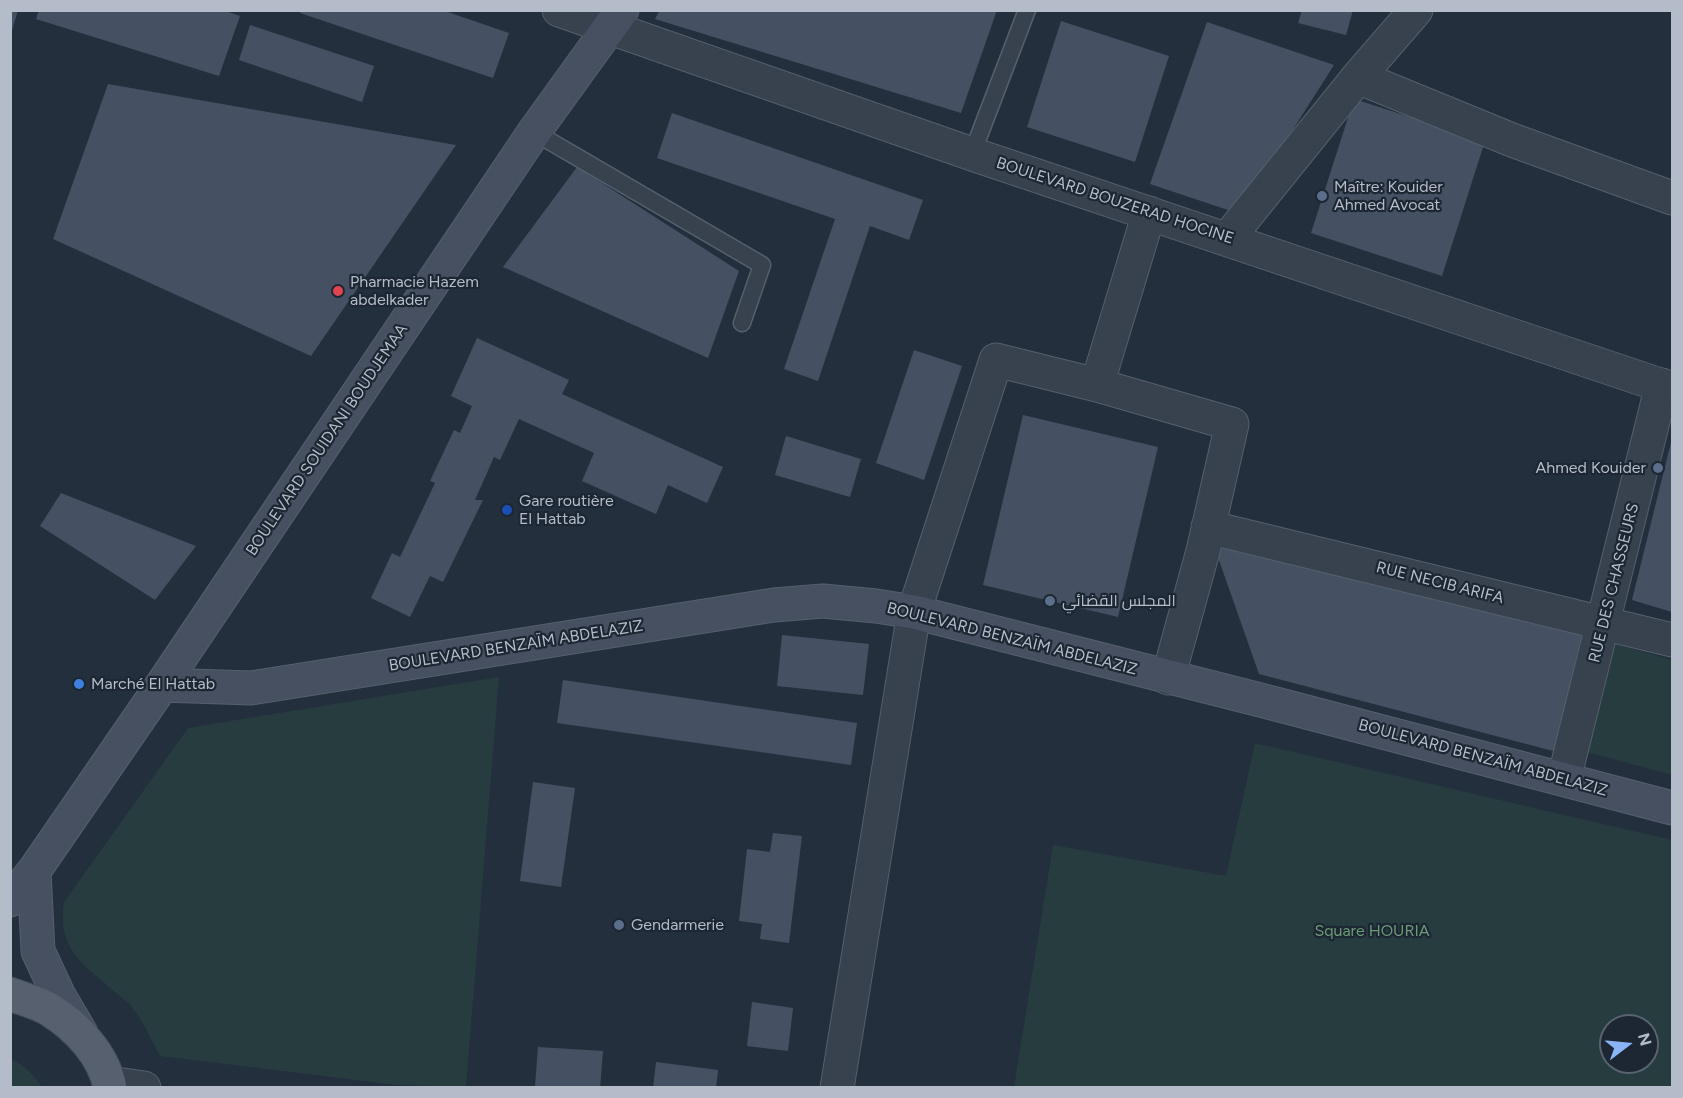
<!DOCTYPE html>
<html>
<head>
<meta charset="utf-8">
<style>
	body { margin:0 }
	#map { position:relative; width:1683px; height:1098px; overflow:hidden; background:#242f3e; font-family:Figtree,sans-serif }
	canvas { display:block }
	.frame { position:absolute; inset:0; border:12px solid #b4bcc9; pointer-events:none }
	.north { position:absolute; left:1599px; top:1014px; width:60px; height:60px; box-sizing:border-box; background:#1d2633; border:2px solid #59626f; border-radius:50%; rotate:74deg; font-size:16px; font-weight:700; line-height:24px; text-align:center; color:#b4bcc9 }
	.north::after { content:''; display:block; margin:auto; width:21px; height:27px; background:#8ab4f8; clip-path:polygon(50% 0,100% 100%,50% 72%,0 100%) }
</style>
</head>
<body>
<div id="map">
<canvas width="1683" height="1098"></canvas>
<div class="frame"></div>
<div class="north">N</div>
</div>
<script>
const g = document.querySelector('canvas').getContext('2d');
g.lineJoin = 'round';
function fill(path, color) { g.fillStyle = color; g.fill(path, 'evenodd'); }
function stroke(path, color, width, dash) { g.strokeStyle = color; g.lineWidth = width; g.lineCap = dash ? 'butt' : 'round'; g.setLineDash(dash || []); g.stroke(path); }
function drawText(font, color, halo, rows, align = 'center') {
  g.font = font + ' Figtree,Cairo,sans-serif'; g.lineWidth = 4.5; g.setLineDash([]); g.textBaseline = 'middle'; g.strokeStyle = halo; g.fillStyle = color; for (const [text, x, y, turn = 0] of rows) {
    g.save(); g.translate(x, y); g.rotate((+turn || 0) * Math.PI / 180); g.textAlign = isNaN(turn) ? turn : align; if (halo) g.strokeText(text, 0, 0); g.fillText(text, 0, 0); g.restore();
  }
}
const green = new Path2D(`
	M 1616,644 L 1672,660 L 1672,775 L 1587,752 Z
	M 499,677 L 466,1087 L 397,1085 L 160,1056 C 151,1040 143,1021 132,1007 C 128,1002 121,997 115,992 C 83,964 57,950 64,902 L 188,728 Z
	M 1255,743 L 1672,840 L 1672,1087 L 1014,1087 L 1053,845 L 1226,876 ZM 1611,1026 L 1647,1026 L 1647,1062 L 1611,1062 Z
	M 11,1059 C 24,1065 34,1075 42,1087 L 11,1087 Z`);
const building = new Path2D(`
	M 10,10 L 18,10 L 11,34 L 10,34 Z
	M 39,10 L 222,10 L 240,16 L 219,76 L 36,19 Z
	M 301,10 L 442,10 L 509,33 L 493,78 L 300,13 Z
	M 660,10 L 997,10 L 961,113 L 655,19 Z
	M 1302,10 L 1353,10 L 1346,35 L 1298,23 Z
	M 1061,21 L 1169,56 L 1135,162 L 1027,127 Z
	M 1207,22 L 1334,65 L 1271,164 L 1234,212 L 1150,184 Z
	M 250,25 L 374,66 L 362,102 L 239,60 Z
	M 108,84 L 456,145 L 311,356 L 53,239 Z
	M 1354,99 L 1485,141 L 1442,276 L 1311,233 Z
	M 672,113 L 923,200 L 909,240 L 870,226 L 818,381 L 784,369 L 835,219 L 657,158 Z
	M 577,167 L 739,271 L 708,358 L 503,267 Z
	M 477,338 L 569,380 L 562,394 L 723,467 L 707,503 L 668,485 L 656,514 L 582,481 L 594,453 L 519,419 L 500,460 L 494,457 L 475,500 L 483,500 L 443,582 L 430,576 L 410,617 L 371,598 L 392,553 L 400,557 L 435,483 L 430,481 L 454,430 L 460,433 L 472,406 L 451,396 Z
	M 914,350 L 962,366 L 924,480 L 876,463 Z
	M 1023,415 L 1158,447 L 1118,617 L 983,585 Z
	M 786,436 L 861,459 L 850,497 L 775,475 Z
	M 1672,438 L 1672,612 L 1632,600 Z
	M 61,493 L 196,546 L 155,600 L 40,526 Z
	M 1214,546 L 1587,634 L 1557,752 L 1259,674 Z
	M 782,635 L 869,644 L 863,695 L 777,686 Z
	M 563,680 L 857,723 L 851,765 L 557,723 Z
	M 533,782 L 575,788 L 561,887 L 520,881 Z
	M 773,833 L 802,836 L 789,943 L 760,939 L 762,924 L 739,921 L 747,849 L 770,852 Z
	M 752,1002 L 793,1008 L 788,1051 L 747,1046 Z
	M 538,1047 L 603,1051 L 600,1088 L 535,1086 Z
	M 656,1062 L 718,1070 L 716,1088 L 653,1088 Z`);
const service = new Path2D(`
	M 534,132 L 762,265 L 742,323
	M 972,154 L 1027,10`);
const minor = new Path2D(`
	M 1358,77 L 1512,140 L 1672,198
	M 1228,238 L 1358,77 L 1416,10
	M 1097,385 L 1149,213
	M 1208,527 L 1672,640
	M 1564,779 L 1662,385
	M 109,1083 L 144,1088
	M 837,1088 L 914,612 L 996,360 L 1097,385 L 1232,424 L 1203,551 L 1168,678`);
const tertiary = new Path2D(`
	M 559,10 L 972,154 L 1672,389`);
const secondary = new Path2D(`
	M 162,685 L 251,688 L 774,605 L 823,601 L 876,606 L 914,612 L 1272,703 L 1672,808
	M 34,871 L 38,951 L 58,994 L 82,1035
	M 10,900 L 34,871 L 162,685 L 534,132 L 622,10`);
const primary = new Path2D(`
	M 10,994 C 23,999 39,1003 50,1010 C 77,1027 104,1055 110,1088`);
const markers = [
	[1322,196,6,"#5c6f8a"],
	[338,291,6,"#e0444e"],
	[1658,468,6,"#5c6f8a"],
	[507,510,6,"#1a4fb4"],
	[1050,601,6,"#5c6f8a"],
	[79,684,6,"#3f7fe0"],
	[619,925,6,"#5c6f8a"]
];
const poiNames = [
	["Maître: Kouider",1334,187],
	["Ahmed Avocat",1334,205],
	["Pharmacie Hazem",350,282],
	["abdelkader",350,300],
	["Ahmed Kouider",1646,468,"right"],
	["Gare routière",519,501],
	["El Hattab",519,519],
	["المجلس القضائي",1062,601],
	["Marché El Hattab",91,684],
	["Gendarmerie",631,925]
];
const streetNames = [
	["BOULEVARD BOUZERAD HOCINE",1115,201,18],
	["BOULEVARD SOUIDANI BOUDJEMAA",327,440,-56],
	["RUE NECIB ARIFA",1440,583,14],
	["RUE DES CHASSEURS",1614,583,-76],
	["BOULEVARD BENZAÏM ABDELAZIZ",1012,639,14],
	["BOULEVARD BENZAÏM ABDELAZIZ",516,646,-9],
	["BOULEVARD BENZAÏM ABDELAZIZ",1483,758,15]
];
const parkNames = [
	["Square HOURIA",1372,931]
];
fill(green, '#263c3f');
fill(building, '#455162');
stroke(service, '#565f6c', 19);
stroke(minor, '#565f6c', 35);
stroke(tertiary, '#565f6c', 35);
stroke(secondary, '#565f6c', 35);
stroke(primary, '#414a57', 35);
stroke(service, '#38414e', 16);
stroke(minor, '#38414e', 33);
stroke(tertiary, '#38414e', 33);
stroke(secondary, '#465061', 33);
stroke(primary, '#56606e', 33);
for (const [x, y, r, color] of markers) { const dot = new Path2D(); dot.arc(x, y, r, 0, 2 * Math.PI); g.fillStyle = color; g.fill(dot); stroke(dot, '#1d2633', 2); }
drawText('16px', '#b4bcc9', '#1d2633', poiNames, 'left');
drawText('16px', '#b4bcc9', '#1d2633', streetNames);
drawText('16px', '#6b9a76', '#1d2633', parkNames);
</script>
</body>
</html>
